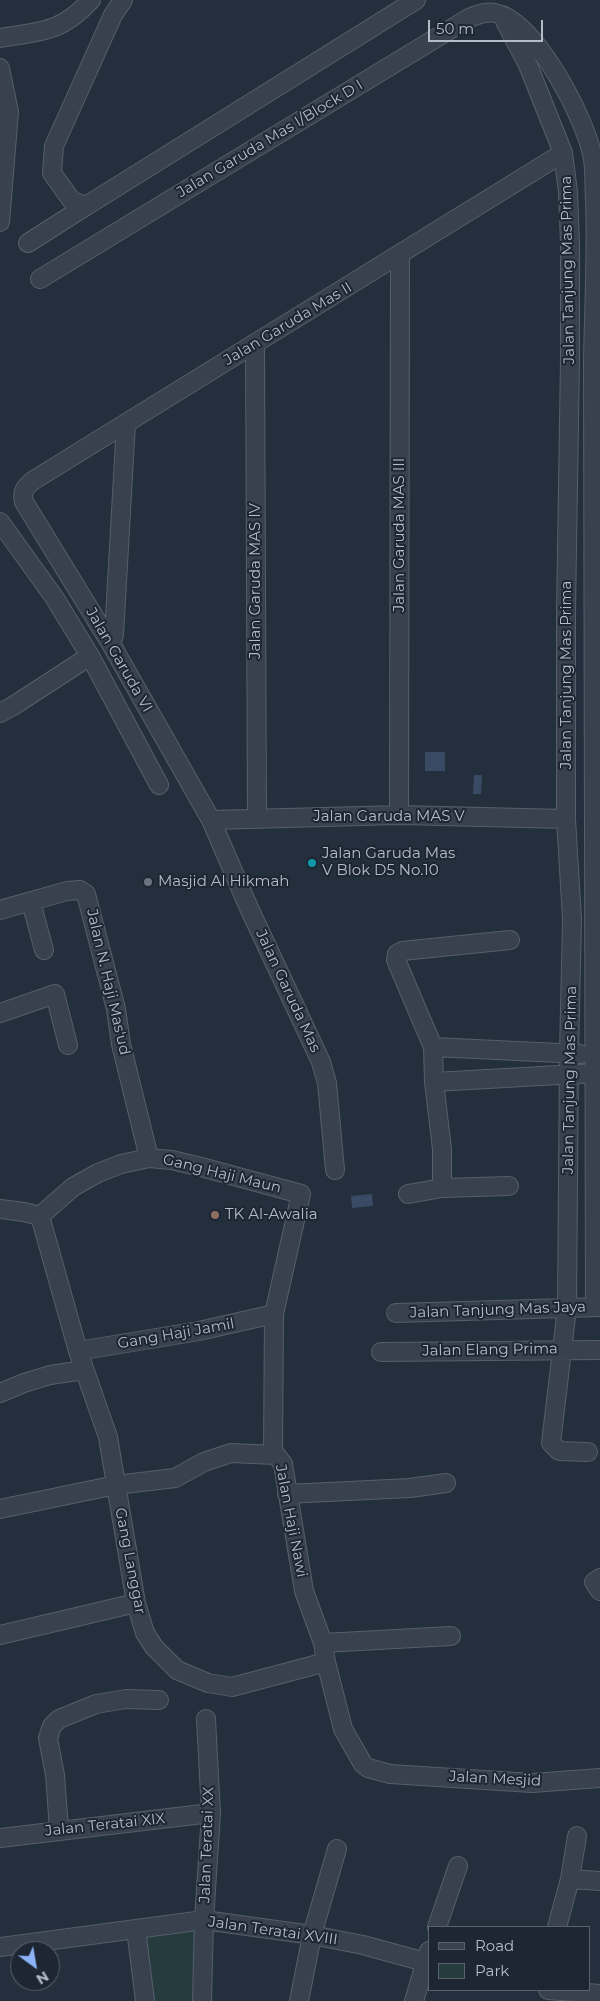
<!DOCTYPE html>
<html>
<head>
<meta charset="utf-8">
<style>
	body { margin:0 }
	#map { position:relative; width:600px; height:2001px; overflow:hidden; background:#242f3d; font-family:Montserrat,sans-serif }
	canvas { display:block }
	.legend { position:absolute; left:428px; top:1926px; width:162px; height:65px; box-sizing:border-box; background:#1d2632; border:1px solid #59626e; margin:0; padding:6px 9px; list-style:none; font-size:15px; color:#b4bcc8 }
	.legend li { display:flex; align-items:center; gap:10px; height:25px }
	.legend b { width:25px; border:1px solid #59626e }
	.north { position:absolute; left:10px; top:1941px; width:50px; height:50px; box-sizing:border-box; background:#1d2632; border:1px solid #59626e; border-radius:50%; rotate:148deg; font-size:14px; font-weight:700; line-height:20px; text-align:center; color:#b4bcc8 }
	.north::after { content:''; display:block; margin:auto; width:18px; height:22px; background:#8cb3f6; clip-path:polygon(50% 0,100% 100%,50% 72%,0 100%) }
	.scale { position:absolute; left:428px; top:20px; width:115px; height:22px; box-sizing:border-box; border:2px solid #b4bcc8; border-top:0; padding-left:6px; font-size:15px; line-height:18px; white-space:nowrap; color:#b4bcc8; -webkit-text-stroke:4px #1d2632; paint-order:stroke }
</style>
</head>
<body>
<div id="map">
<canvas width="600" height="2001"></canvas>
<ul class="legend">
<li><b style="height:6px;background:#38414d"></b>Road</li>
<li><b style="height:14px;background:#263b3e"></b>Park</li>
</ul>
<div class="north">N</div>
<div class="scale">50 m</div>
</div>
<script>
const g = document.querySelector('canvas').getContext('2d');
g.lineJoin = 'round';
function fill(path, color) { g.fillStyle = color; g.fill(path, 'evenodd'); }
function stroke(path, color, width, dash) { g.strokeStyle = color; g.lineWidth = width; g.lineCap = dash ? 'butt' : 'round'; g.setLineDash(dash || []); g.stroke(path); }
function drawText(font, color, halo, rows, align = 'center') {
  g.font = font + ' Montserrat,sans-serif'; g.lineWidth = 4; g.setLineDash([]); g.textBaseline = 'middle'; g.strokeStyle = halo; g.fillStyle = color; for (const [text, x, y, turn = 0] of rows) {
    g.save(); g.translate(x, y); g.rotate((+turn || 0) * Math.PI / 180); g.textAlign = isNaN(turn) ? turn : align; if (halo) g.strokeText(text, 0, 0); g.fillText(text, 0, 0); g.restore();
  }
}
const green = new Path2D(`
	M 199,1930 L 199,2001 L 149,2001 L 146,1937 Z`);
const water = new Path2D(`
	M 425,752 L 445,752 L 445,771 L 425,771 Z
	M 474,775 L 482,775 L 481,794 L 473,794 Z
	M 372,1194 L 373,1206 L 352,1208 L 351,1196 Z`);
const minor = new Path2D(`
	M 123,0 L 113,15 L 54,146 L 52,173 L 72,201 L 86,206 L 416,0
	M 505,21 L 528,65 L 563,153 L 568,192 L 570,243 L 570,359 L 566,613 L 566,819 L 572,919 L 569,1054 L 567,1308 L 551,1443 L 559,1451 L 588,1452
	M 0,38 C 41,31 61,33 91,0
	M 0,68 L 9,112 L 0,222
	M 28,243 L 86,206
	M 40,279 L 469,18 C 477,15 486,11 495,13 C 535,20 587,121 593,159 C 595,172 594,187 595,200 C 597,253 594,307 593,360 L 595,1307
	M 255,344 L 257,817
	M 0,522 L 54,597 L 90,656 L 159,785
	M 111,644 L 114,635 L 126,423
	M 0,713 L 13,706 L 90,656
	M 399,815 L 400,255
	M 211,820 L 399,815 L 566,819
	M 31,902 L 44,950
	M 0,910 L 67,891 L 80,890 L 86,894 L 116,1009 L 121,1044 L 149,1158
	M 0,1013 L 55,994 L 68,1045
	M 433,1047 L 580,1054
	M 434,1082 L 595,1073
	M 335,1170 L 327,1083 L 321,1062 L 249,908 L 211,820 L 111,644 L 24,502 C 21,491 26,486 34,480 L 563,153
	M 509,1186 L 442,1188 L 442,1149 L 434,1082 L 433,1047 L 396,960 L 397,954 L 402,951 L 510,940
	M 408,1194 L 442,1188
	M 0,1209 L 24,1212 L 40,1216
	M 40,1216 L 78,1351 L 108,1437 L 136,1603 L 145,1633 L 154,1647 L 177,1670 L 208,1683 L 232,1687 L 326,1662
	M 40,1216 L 73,1187 L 98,1173 L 121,1164 L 149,1158 L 172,1160 L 201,1167 L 301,1194 L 274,1314 L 273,1454
	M 396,1313 L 600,1307
	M 78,1351 L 199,1331 L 274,1314
	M 381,1352 L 600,1350
	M 0,1393 L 24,1383 L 50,1375 L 84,1370
	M 287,1494 L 410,1488 L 446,1483
	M 0,1509 L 116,1485 L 175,1478 L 204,1462 L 231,1453 L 276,1455 L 283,1464 L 304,1591 L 323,1643 L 326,1662 L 343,1729 L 363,1764 L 368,1768 L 390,1774 L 532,1783 L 600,1778
	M 600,1578 L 594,1582 L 600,1591
	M 0,1635 L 136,1603
	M 323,1643 L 451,1636
	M 59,1829 L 55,1775 L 48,1738 L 52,1726 L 59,1719 L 96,1704 L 126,1699 L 159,1700
	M 0,1838 L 211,1813
	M 570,1879 L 600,1881
	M 437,1927 L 458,1866
	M 557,1927 L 570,1879 L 577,1836
	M 136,1929 L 145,2001
	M 0,1947 L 204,1920 L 312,1935 L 363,1945 L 425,1962
	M 548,1990 L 600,1994
	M 202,2001 L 204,1920 L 211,1813 L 206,1719
	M 299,2001 L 312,1935 L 337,1849
	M 414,2001 L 429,1951`);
const markers = [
	[312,863,5,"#0f9aa8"],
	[148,882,5,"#6b7280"],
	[215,1215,5,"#8d6e63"]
];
const streetNames = [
	["Jalan Garuda Mas I/Block D I",270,139,-31],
	["Jalan Tanjung Mas Prima",568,270,-91],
	["Jalan Garuda Mas II",288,324,-31],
	["Jalan Garuda MAS III",400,535,-90],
	["Jalan Garuda MAS IV",256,581,-90],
	["Jalan Garuda VI",119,660,60],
	["Jalan Tanjung Mas Prima",567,675,-90],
	["Jalan Garuda MAS V",389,817],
	["Jalan N. Haji Mas'ud",108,982,77],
	["Jalan Garuda Mas",288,991,65],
	["Jalan Tanjung Mas Prima",570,1080,-89],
	["Gang Haji Maun",222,1174,14],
	["Jalan Tanjung Mas Jaya",498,1310,-2],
	["Gang Haji Jamil",176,1334,-10],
	["Jalan Elang Prima",490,1350,-1],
	["Jalan Haji Nawi",291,1521,79],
	["Gang Langgar",130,1561,79],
	["Jalan Mesjid",495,1779,3],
	["Jalan Teratai XIX",105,1825,-6],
	["Jalan Teratai XX",207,1845,-88],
	["Jalan Teratai XVIII",273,1931,8]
];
const poiNames = [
	["Jalan Garuda Mas",322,854],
	["V Blok D5 No.10",322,871],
	["Masjid Al Hikmah",158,882],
	["TK Al-Awalia",225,1215]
];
fill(green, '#263b3e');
fill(water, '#394a64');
stroke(minor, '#565f6b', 20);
stroke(minor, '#38414d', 18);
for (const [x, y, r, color] of markers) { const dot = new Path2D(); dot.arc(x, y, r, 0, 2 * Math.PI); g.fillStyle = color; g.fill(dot); stroke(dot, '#1d2632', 2); }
drawText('15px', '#b4bcc8', '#1d2632', streetNames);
drawText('15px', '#b4bcc8', '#1d2632', poiNames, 'left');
</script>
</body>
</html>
